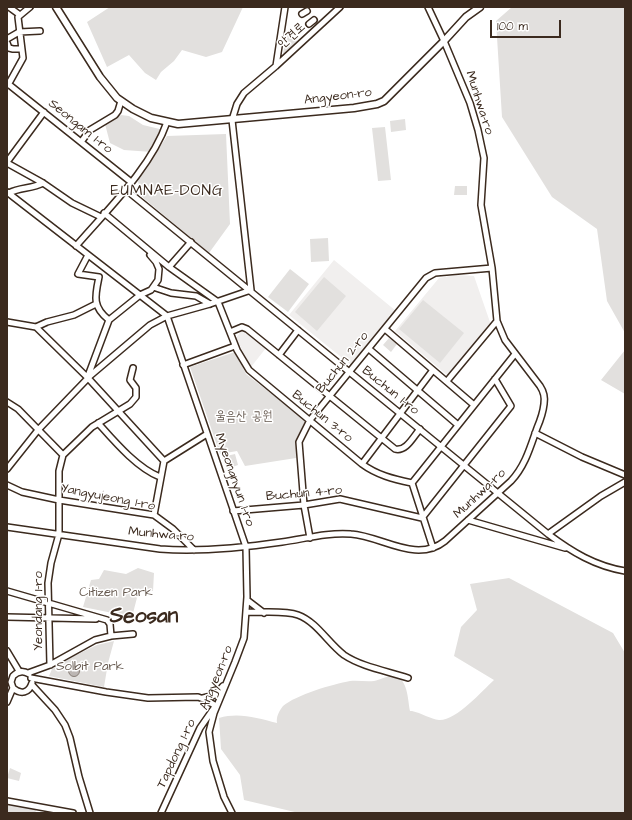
<!DOCTYPE html>
<html>
<head>
<meta charset="utf-8">
<style>
	body { margin:0 }
	#map { position:relative; width:632px; height:820px; overflow:hidden; background:#fff; font-family:"Architects Daughter",sans-serif }
	canvas { display:block }
	.frame { position:absolute; inset:0; border:8px solid #3b2a1e; pointer-events:none }
	.scale { position:absolute; left:490px; top:20px; width:71px; height:18px; box-sizing:border-box; border:2px solid #3b2a1e; border-top:0; padding-left:5px; font-size:12px; line-height:14px; white-space:nowrap; color:#3b2a1e; -webkit-text-stroke:3px #fff; paint-order:stroke }
</style>
</head>
<body>
<div id="map">
<canvas width="632" height="820"></canvas>
<div class="frame"></div>
<div class="scale">100 m</div>
</div>
<script>
const g = document.querySelector('canvas').getContext('2d');
g.lineJoin = 'round';
function fill(path, color) { g.fillStyle = color; g.fill(path, 'evenodd'); }
function stroke(path, color, width, dash) { g.strokeStyle = color; g.lineWidth = width; g.lineCap = dash ? 'butt' : 'round'; g.setLineDash(dash || []); g.stroke(path); }
function drawText(font, color, halo, rows, align = 'center') {
  g.font = font + ' "Architects Daughter","Poor Story",sans-serif'; g.lineWidth = 3; g.setLineDash([]); g.textBaseline = 'middle'; g.strokeStyle = halo; g.fillStyle = color; for (const [text, x, y, turn = 0] of rows) {
    g.save(); g.translate(x, y); g.rotate((+turn || 0) * Math.PI / 180); g.textAlign = isNaN(turn) ? turn : align; if (halo) g.strokeText(text, 0, 0); g.fillText(text, 0, 0); g.restore();
  }
}
const built = new Path2D(`
	M 334,260 L 396,311 L 351,365 L 289,315 Z
	M 456,275 L 474,276 L 491,325 L 448,376 L 395,331 L 439,278 Z
	M 242,330 L 247,331 L 266,348 L 251,367 L 236,338 Z`);
const green = new Path2D(`
	M 110,7 L 243,7 L 222,52 L 206,57 L 182,50 L 174,61 L 161,72 L 156,80 L 145,73 L 129,55 L 107,67 L 87,22 Z
	M 512,7 L 625,7 L 625,333 L 607,301 L 597,229 L 552,197 L 502,117 L 496,21 Z
	M 287,30 L 297,41 L 283,54 Z
	M 121,115 L 129,116 L 143,125 L 164,130 L 152,152 L 124,150 L 110,143 L 105,124 Z
	M 405,119 L 406,130 L 391,132 L 390,121 Z
	M 385,127 L 391,180 L 378,181 L 372,128 Z
	M 226,134 L 230,224 L 209,253 L 141,196 L 138,181 L 167,136 Z
	M 455,186 L 467,186 L 467,195 L 454,195 Z
	M 328,238 L 329,261 L 311,262 L 310,239 Z
	M 290,269 L 309,284 L 288,312 L 268,297 Z
	M 324,277 L 346,296 L 317,331 L 295,312 Z
	M 423,300 L 464,333 L 440,363 L 399,329 Z
	M 389,338 L 397,344 L 391,352 L 383,345 Z
	M 625,350 L 625,394 L 601,380 Z
	M 235,352 L 246,374 L 308,422 L 298,440 L 296,458 L 245,466 L 237,451 L 220,454 L 190,367 Z
	M 235,454 L 238,465 L 227,469 L 222,457 Z
	M 138,568 L 154,573 L 153,591 L 139,590 L 132,617 L 83,607 L 91,580 L 99,579 L 104,570 L 126,574 Z
	M 509,578 L 613,633 L 625,653 L 625,813 L 299,813 L 244,800 L 240,775 L 221,749 L 219,718 C 239,712 257,718 277,723 C 276,717 279,711 283,706 C 296,695 333,684 350,681 C 358,680 366,682 374,681 C 381,680 391,673 398,677 C 408,683 408,701 410,711 L 412,711 C 421,713 431,719 439,720 C 456,721 482,691 494,680 L 454,656 L 461,627 L 477,610 L 470,584 Z
	M 114,641 L 108,663 L 104,687 L 49,676 L 52,669 L 76,655 L 97,645 Z
	M 10,768 L 21,773 L 19,781 L 7,778 Z
	M 7,803 L 37,808 L 35,813 L 7,813 Z`);
const water = new Path2D(`
	M68.5 671a5.5 5.5 0 1 1 11 0a5.5 5.5 0 1 1-11 0Z`);
const minor = new Path2D(`
	M 9,7 L 20,15
	M 302,14 L 307,11
	M 309,24 L 314,20
	M 7,39 L 19,32 L 40,31
	M 7,43 L 9,48 L 13,49 L 21,49
	M 276,66 L 285,7
	M 7,83 L 131,182
	M 8,85 L 23,58 L 18,17 L 30,7
	M 81,142 L 90,130 L 115,115 L 118,111 L 121,101
	M 7,162 L 44,112
	M 7,163 L 43,183 L 72,203 L 101,217
	M 125,189 L 548,534 C 572,552 595,566 625,571
	M 7,192 L 167,316 L 246,547 L 247,597 L 244,638 L 235,662 L 214,713 L 209,732 L 213,761 L 224,797 L 232,813
	M 9,193 C 20,187 32,189 43,183
	M 104,213 L 169,267 L 218,302 L 237,350 L 249,370 L 362,464 C 377,475 393,479 412,483 L 515,354
	M 76,246 C 108,209 151,168 167,122
	M 88,255 L 78,274 L 99,277 C 95,296 92,307 109,320
	M 169,267 L 191,242
	M 153,287 L 171,293 L 196,296 L 210,304
	M 251,290 L 232,120 L 237,104 L 244,93 L 276,66 L 340,7
	M 7,322 L 36,327 L 88,378 L 164,461
	M 36,327 L 47,322 L 74,315 L 96,304
	M 385,329 L 474,405
	M 230,332 L 242,327 L 247,329 L 395,449 C 406,452 413,437 420,429
	M 369,349 L 458,425
	M 279,355 L 298,330
	M 183,365 L 235,346
	M 88,376 L 109,320 L 140,295 L 151,290 L 158,280 L 159,269 L 156,262 L 150,255
	M 447,381 L 497,321
	M 7,402 L 18,409 L 63,455
	M 98,423 C 115,442 137,468 160,477
	M 535,433 L 582,457 L 625,475
	M 362,464 L 433,370
	M 7,469 L 38,430 L 91,375 L 150,325 L 167,316 L 210,304 L 251,290
	M 412,483 L 433,548
	M 7,485 L 22,492 L 59,500 L 154,515 L 173,529 L 194,550
	M 233,511 L 304,505 L 340,499 L 422,518 L 511,406 L 495,379
	M 154,515 L 164,461 L 207,434
	M 468,520 L 565,548
	M 7,527 L 160,549 C 201,552 241,548 282,542 C 304,539 328,532 351,534 C 382,536 416,564 445,541 L 511,481 C 525,466 530,448 537,428 C 540,421 543,413 544,404 C 545,398 544,392 540,386 L 505,340 L 497,321 L 492,268 L 481,205 L 484,158 L 478,130 L 470,103 L 444,41 L 428,7
	M 548,534 L 601,496 L 625,482
	M 310,538 L 304,505 L 299,442 L 310,420 L 426,278 L 435,273 L 492,268
	M 7,591 L 107,620 L 110,624 L 111,636
	M 247,600 L 264,613
	M 246,612 C 261,613 284,610 298,615 C 317,622 328,643 344,655 C 362,667 387,671 408,678
	M 7,617 L 96,619
	M 7,651 L 19,671
	M 50,665 L 48,583 L 51,563 L 59,534 L 59,471 L 63,455 L 92,427 L 130,404 L 136,397 L 136,388 L 130,380 L 133,368
	M 28,673 L 50,665 L 95,640 L 111,636 L 133,634
	M 31,678 L 106,692 L 148,698 L 198,697 L 206,700 L 216,706
	M 32,685 L 55,710 L 65,725 L 70,738 L 79,777 L 90,813
	M 13,688 C 21,695 29,693 32,683
	M 203,698 L 215,695 L 223,686
	M 7,702 L 13,688 L 11,682 L 13,676 C 18,671 23,670 29,674
	M 7,801 L 73,813
	M 161,813 L 200,728 L 214,708`);
const major = new Path2D(`
	M 56,7 L 100,77 L 117,98 L 133,109 L 151,118 L 178,124 L 354,108 L 377,104 L 384,101 L 444,41 L 466,17 L 480,7`);
const streetNames = [
	["안견로",292,36,-42],
	["Angyeon-ro",338,97,-7],
	["Munhwa-ro",479,103,72],
	["Seongam 1-ro",80,127,39],
	["Buchun 2-ro",343,363,-51],
	["Buchun 1-ro",390,391,39],
	["Buchun 3-ro",322,417,39],
	["Myeongnyun 1-ro",234,480,71],
	["Buchun 4-ro",304,494,-5],
	["Munhwa-ro",480,494,-43],
	["Yangyujeong 1-ro",108,498,11],
	["Munhwa-ro",161,535,5],
	["Yeondang 1-ro",39,611,-90],
	["Angyeon-ro",217,678,-68],
	["Tapdong 1-ro",177,754,-65]
];
const parkNames = [
	["울음산 공원",244,417],
	["Citizen Park",116,593],
	["Solbit Park",90,667]
];
const quarterNames = [
	["EUMNAE-DONG",167,192]
];
const townNames = [
	["Seosan",144,618]
];
fill(built, '#f1efee');
fill(green, '#e2e0de');
fill(water, '#bcb6b3');
stroke(water, '#887e77', 1);
stroke(minor, '#3b2a1e', 8);
stroke(major, '#3b2a1e', 9);
stroke(minor, '#fff', 5);
stroke(major, '#fff', 6);
drawText('13px', '#3b2a1e', '#fff', streetNames);
drawText('13px', '#65584e', '#fff', parkNames);
g.letterSpacing = '1px';
drawText('15px', '#3b2a1e', '#fff', quarterNames);
g.letterSpacing = '0px';
drawText('bold 21px', '#3b2a1e', '#fff', townNames);
</script>
</body>
</html>
